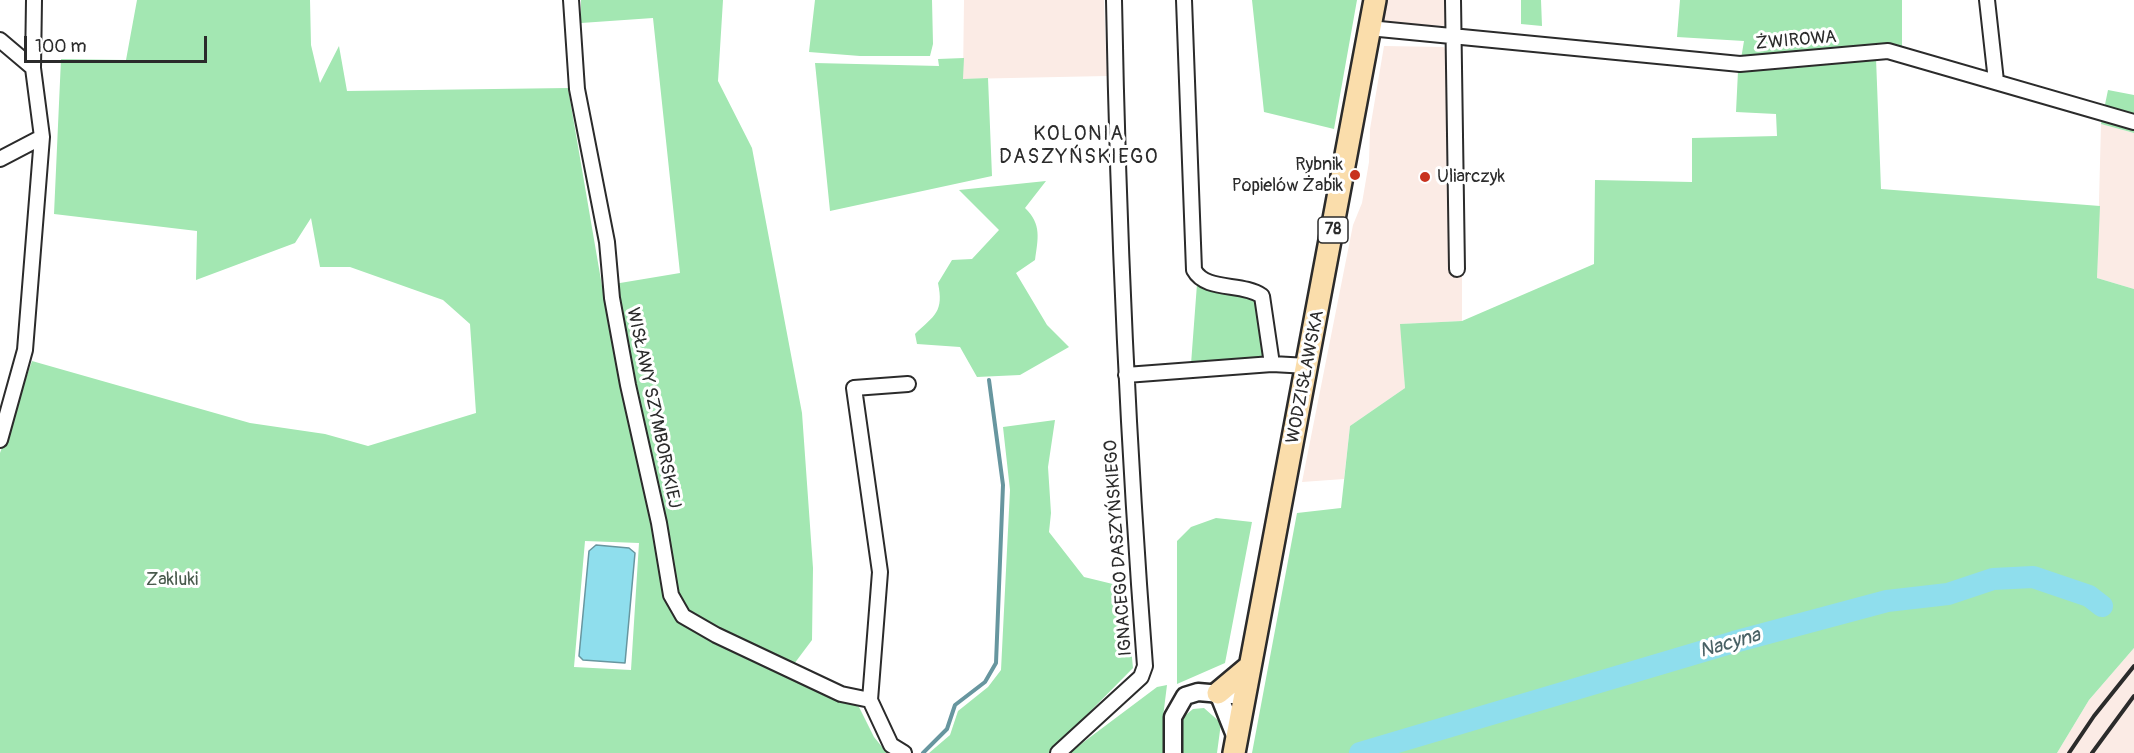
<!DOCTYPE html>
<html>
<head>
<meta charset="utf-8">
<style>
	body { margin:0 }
	#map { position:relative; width:2134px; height:753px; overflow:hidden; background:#fff; font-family:Pangolin,sans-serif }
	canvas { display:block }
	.scale { position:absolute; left:24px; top:36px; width:183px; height:27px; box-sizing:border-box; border:3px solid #2b2b2b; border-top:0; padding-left:8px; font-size:18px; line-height:21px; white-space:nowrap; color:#2b2b2b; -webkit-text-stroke:4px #fff; paint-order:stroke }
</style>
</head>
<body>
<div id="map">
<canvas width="2134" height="753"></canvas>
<div class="scale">100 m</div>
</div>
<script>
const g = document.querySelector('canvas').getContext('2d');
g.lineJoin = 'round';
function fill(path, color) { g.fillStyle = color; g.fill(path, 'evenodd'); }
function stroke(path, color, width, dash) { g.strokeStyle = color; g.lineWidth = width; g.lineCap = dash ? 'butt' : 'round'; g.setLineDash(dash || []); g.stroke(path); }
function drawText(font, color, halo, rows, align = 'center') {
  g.font = font + ' Pangolin,sans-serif'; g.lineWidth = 6; g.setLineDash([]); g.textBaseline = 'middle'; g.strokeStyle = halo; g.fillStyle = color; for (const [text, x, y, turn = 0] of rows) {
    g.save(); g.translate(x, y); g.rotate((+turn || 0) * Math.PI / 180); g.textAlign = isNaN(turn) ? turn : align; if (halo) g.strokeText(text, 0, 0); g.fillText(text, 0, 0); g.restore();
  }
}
const built = new Path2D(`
	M 964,0 L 1104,0 L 1107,76 L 963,79 Z
	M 1386,0 L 1448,0 L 1449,26 L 1389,24 L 1382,19 Z
	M 1384,46 L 1444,47 L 1448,55 L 1462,269 L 1462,321 L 1401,324 L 1405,388 L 1350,426 L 1344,479 L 1302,482 L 1353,225 L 1362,203 L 1369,162 L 1370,129 Z
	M 2101,124 L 2134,133 L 2134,289 L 2097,278 Z
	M 2134,648 L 2134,753 L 2057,753 L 2089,700 Z`);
const green = new Path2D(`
	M 137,0 L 310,0 L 311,45 L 320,83 L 339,46 L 347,91 L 568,88 L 602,286 L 680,273 L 653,18 L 581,23 L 581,0 L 723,0 L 718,81 L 752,148 L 802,413 L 813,568 L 812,640 L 794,664 L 793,677 L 859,707 L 874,737 L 887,753 L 0,753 L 0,453 L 32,361 L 250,423 L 325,434 L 368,446 L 476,413 L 470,324 L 443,300 L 350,267 L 320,267 L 311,218 L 295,243 L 196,280 L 197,231 L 54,214 L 61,59 L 126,60 ZM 585,541 L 639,543 L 631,670 L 574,667 Z
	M 815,0 L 932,0 L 933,44 L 930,56 L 860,56 L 809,52 Z
	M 1252,0 L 1357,0 L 1334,129 L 1264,112 Z
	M 1521,0 L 1541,0 L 1542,26 L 1521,24 Z
	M 1680,0 L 1902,0 L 1902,47 L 1882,45 L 1741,59 L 1744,41 L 1677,37 Z
	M 964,58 L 963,79 L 988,78 L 992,176 L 830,211 L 815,63 L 939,66 L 938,59 Z
	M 1876,58 L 1881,189 L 2100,206 L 2097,278 L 2134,289 L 2134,648 L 2089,700 L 2057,753 L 1252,753 L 1297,513 L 1341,508 L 1350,426 L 1405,388 L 1400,324 L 1462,321 L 1594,264 L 1595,180 L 1692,182 L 1692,138 L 1777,136 L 1776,114 L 1736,112 L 1738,71 Z
	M 2108,90 L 2134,95 L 2134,133 L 2101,124 Z
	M 1046,181 L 1025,208 C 1042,224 1038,239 1035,260 L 1016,273 L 1047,325 L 1069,347 L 1020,375 L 977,377 L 960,347 L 917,344 L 915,334 C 935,315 944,312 938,283 L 952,260 L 972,259 L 999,230 L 959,190 Z
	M 1197,284 L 1254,294 L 1261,301 L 1268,359 L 1191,364 Z
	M 1055,420 L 1048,467 L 1051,513 L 1049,532 L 1084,577 L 1125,587 L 1133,668 L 1049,753 L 929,753 L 950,735 L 958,711 L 988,687 L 1001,670 L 1010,490 L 1003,427 Z
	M 1216,518 L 1252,522 L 1225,663 L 1177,684 L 1177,541 L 1191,527 Z
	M 1167,685 L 1163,717 L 1165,753 L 1069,753 L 1157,687 Z
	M 1204,708 L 1221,723 L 1217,753 L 1180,753 L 1178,735 L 1182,718 L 1193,709 Z`);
const water = new Path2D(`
	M 596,545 L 629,548 L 635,553 L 625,663 L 583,660 L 579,656 L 589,551 Z`);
const stream = new Path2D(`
	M 923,753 L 947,729 L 955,705 L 985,682 L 996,663 L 1003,485 L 989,380`);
const river = new Path2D(`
	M 1360,753 L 1734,642 L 1887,601 L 1948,594 L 1993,579 L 2033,577 L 2089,596 L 2102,606`);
const minor = new Path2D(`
	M 571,0 L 577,89 L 607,242 L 612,298 L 628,385 L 659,523 L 671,595 L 683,616 L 716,635 L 841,694 L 870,700
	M 1184,0 L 1194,270 C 1206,292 1242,282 1262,296 L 1272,364
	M 1453,0 L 1457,269
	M 1987,0 L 1996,81
	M 1369,28 L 1740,64 L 1888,51 L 2134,122
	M 0,40 L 33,68 L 42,137 L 25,350 L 0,440
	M 33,68 L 34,0
	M 0,159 L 42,137
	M 1126,375 L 1272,364 L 1308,366
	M 904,753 L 891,745 L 870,700 L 880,572 L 854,388 L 908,384
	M 1058,753 L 1141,677 L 1145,666 C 1128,445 1118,223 1114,0`);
const tertiary = new Path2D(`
	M 1218,693 L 1236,738
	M 1173,753 L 1173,717 L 1185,696 L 1198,692 L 1244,696`);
const primary = new Path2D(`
	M 1218,693 L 1249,667
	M 1234,753 L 1375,0`);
const rail = new Path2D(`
	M 2069,753 L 2094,716 L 2134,666
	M 2092,753 L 2134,696`);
const markers = [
	[1355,175,6,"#c8321e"],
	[1425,177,6,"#c8321e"]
];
const shields = [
	[1333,230,30]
];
const shieldNames = [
	["78",1333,230]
];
const streetNames = [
	["ŻWIROWA",1796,41,-5],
	["WODZISŁAWSKA",1306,377,-79],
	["WISŁAWY SZYMBORSKIEJ",653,408,78],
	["IGNACEGO DASZYŃSKIEGO",1119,548,-94]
];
const poiNames = [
	["Rybnik",1343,165],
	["Popielów Żabik",1343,186],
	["Uliarczyk",1437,177,"left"]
];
const parkNames = [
	["Zakluki",172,580]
];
const neighbourhoodNames = [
	["KOLONIA",1079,135],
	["DASZYŃSKIEGO",1079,158]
];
const waterNames = [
	["Nacyna",1730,644,-16]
];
fill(built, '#fbebe5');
fill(green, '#a3e7b2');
fill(water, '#8fdeed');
stroke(water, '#67969f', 1.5);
stroke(stream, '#67969f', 4);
stroke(river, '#8fdeed', 22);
stroke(minor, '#2b2b2b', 18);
stroke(tertiary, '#2b2b2b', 21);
stroke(primary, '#2b2b2b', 26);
stroke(minor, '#fff', 14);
stroke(tertiary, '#fff', 16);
stroke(primary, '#faddab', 21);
stroke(rail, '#2b2b2b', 4);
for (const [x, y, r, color] of markers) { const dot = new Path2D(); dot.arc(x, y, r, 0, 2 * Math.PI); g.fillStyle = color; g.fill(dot); stroke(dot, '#fff', 2); }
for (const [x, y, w] of shields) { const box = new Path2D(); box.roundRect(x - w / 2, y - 13, w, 26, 4.5); g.fillStyle = '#fff'; g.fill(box); stroke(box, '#2b2b2b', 1.5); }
drawText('bold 16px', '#2b2b2b', null, shieldNames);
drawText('18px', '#2b2b2b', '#fff', streetNames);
drawText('18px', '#2b2b2b', '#fff', poiNames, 'right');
drawText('18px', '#495a4d', '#fff', parkNames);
g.letterSpacing = '1.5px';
drawText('20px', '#2b2b2b', '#fff', neighbourhoodNames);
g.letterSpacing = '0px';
drawText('italic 20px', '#496165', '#fff', waterNames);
</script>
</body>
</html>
